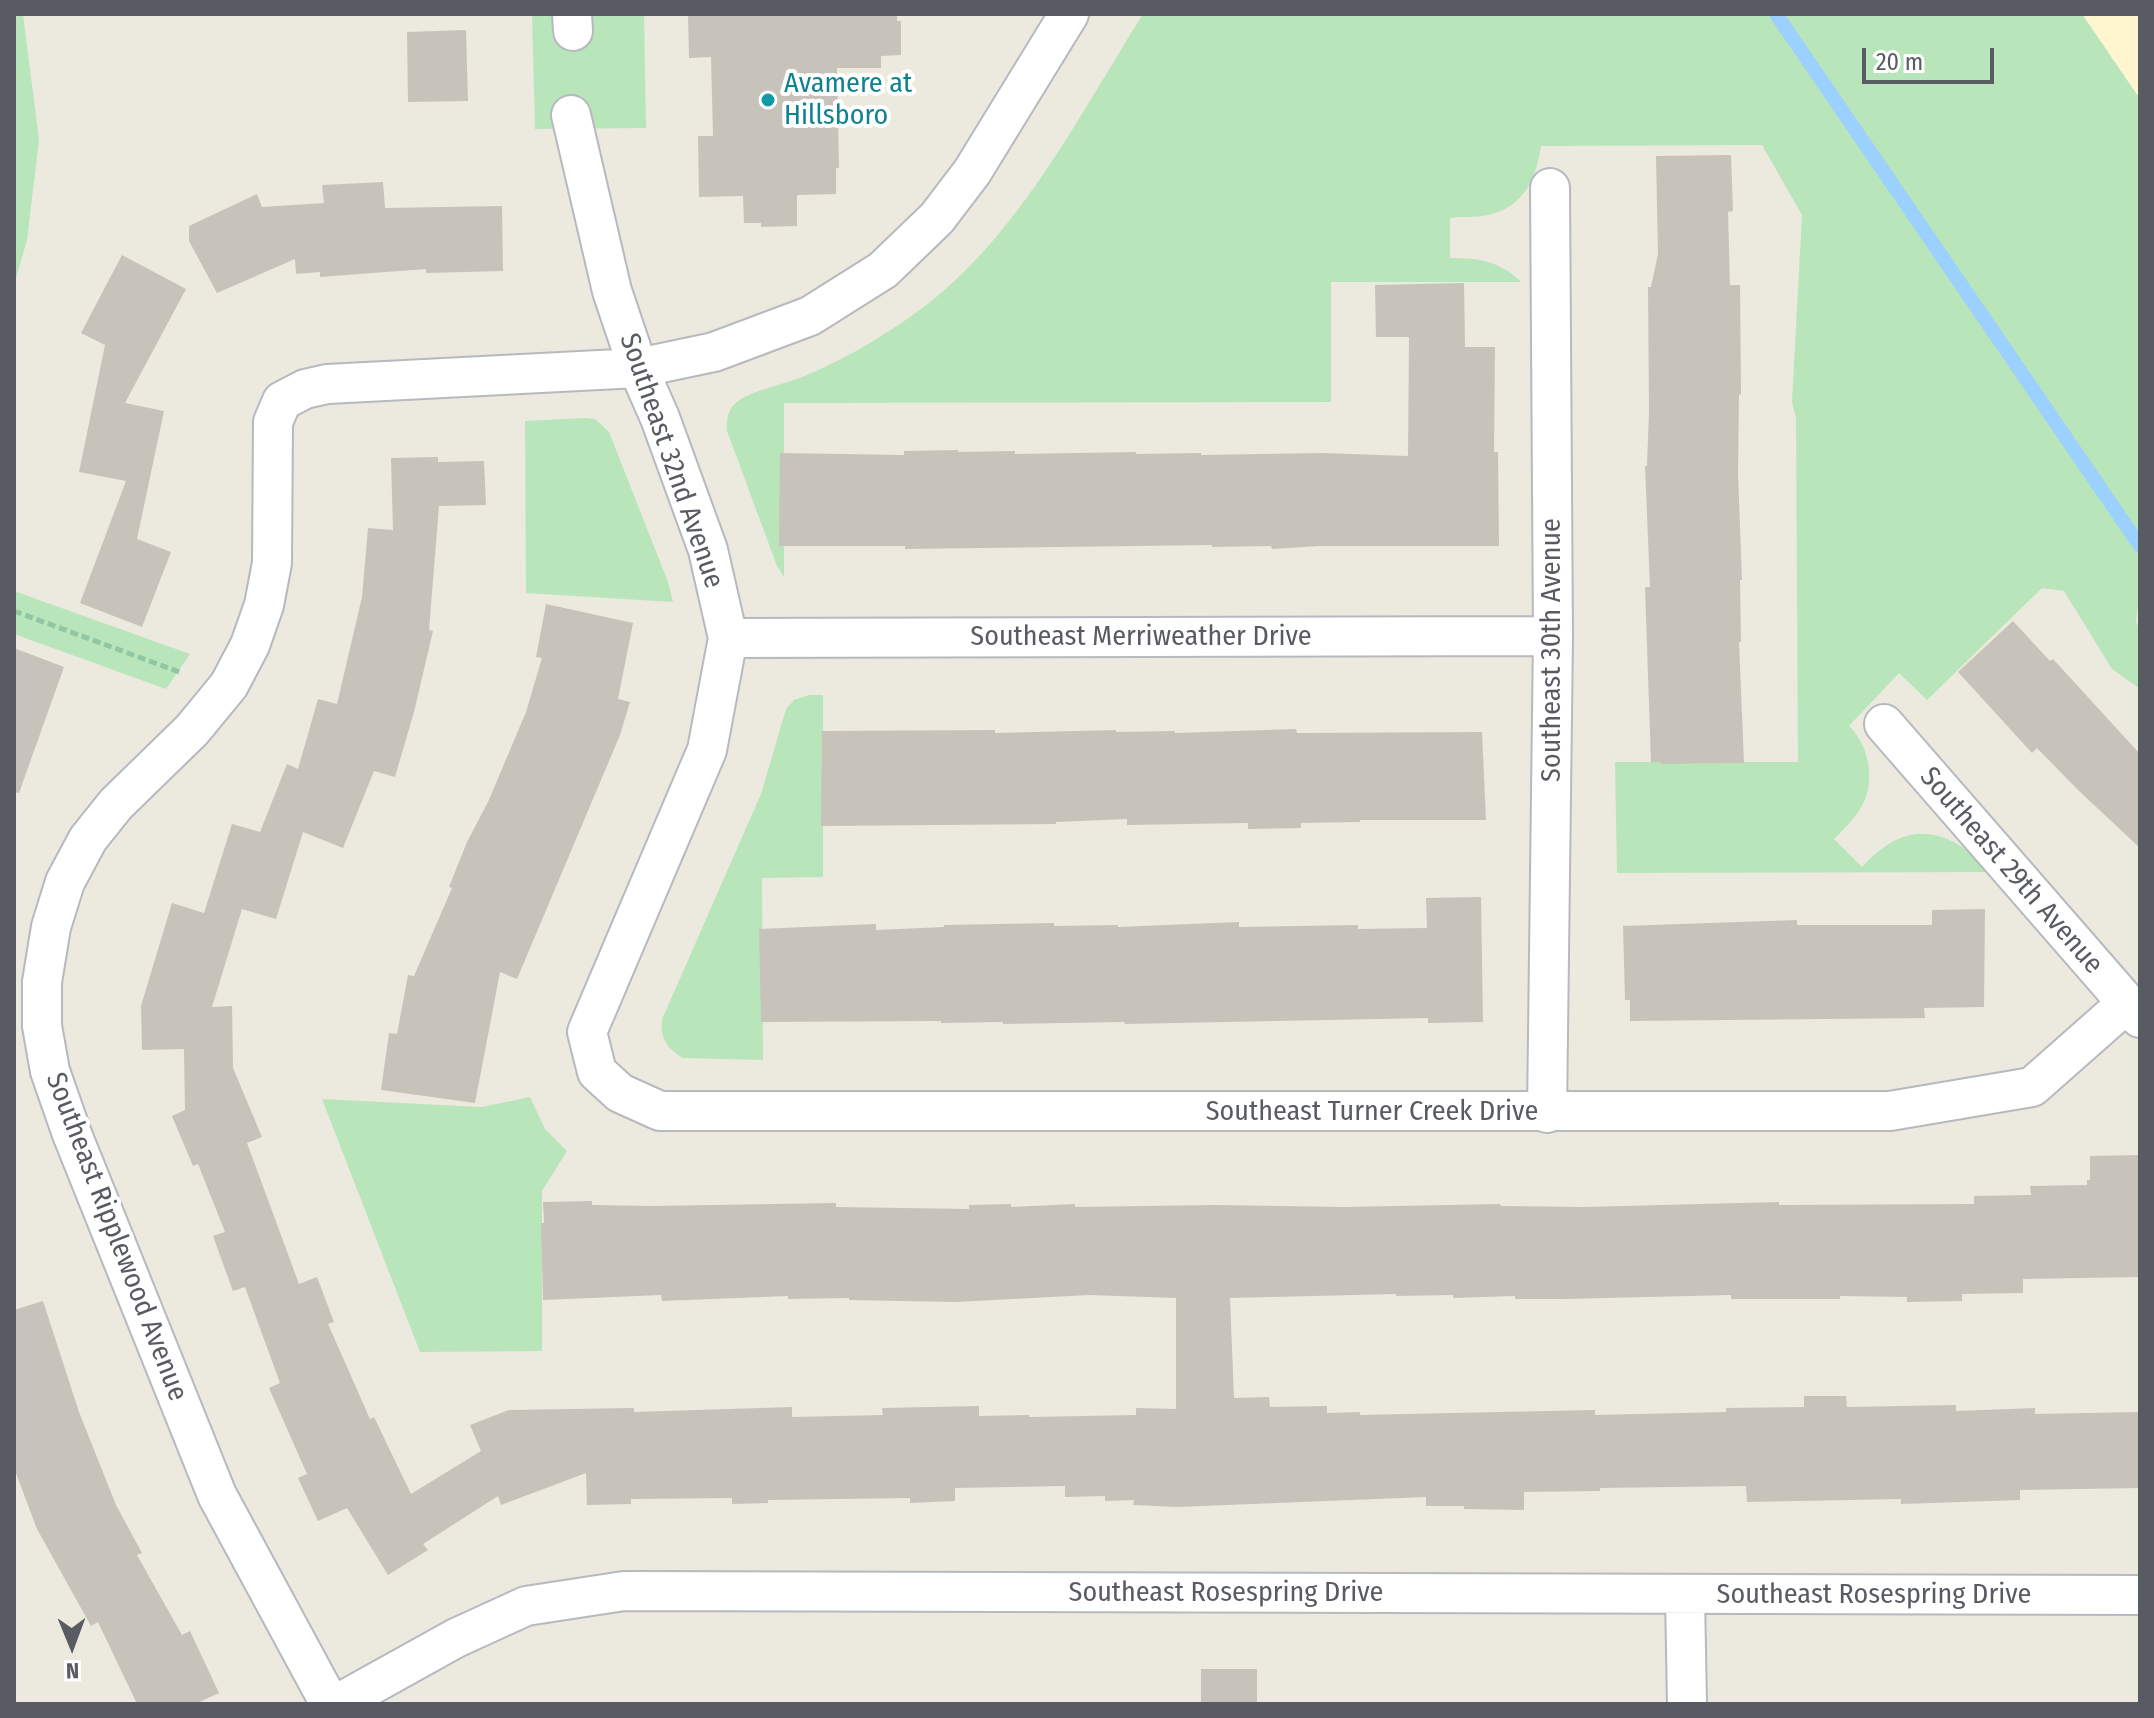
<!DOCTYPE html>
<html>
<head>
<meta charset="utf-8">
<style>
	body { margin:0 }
	#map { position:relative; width:2154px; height:1718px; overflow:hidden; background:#ece9de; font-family:"Fira Sans Condensed",sans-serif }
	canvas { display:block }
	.frame { position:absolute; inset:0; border:16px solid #585b61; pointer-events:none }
	.north { position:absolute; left:32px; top:1606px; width:80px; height:80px; -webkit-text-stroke:6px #fff; paint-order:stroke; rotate:179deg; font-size:22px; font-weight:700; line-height:32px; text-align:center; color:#585b61 }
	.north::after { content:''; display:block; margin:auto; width:28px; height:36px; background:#585b61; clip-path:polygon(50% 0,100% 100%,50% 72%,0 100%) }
	.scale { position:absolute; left:1862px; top:48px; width:132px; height:36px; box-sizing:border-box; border:4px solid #585b61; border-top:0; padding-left:10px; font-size:24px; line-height:28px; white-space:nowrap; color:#585b61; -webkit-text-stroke:6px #fff; paint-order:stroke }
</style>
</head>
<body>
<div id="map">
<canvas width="2154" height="1718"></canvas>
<div class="frame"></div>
<div class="north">N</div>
<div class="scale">20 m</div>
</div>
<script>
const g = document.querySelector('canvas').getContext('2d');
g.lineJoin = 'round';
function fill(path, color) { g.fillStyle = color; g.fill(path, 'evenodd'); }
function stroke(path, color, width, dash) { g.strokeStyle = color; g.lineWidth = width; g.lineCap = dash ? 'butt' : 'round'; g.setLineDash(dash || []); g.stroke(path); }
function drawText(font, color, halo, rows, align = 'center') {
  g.font = font + ' "Fira Sans Condensed",sans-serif'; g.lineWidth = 8; g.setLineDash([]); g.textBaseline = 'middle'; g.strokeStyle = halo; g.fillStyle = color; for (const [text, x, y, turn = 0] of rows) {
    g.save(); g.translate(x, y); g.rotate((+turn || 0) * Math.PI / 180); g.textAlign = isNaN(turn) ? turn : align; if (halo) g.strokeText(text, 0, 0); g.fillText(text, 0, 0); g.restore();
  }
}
const commercial = new Path2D(`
	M 2082,14 L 2140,14 L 2140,99 Z`);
const green = new Path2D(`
	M 14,14 L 23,14 L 39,140 L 27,240 L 14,285 Z
	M 532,14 L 644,14 L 646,128 L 535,129 Z
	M 1143,14 L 2082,14 L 2140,99 L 2140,586 L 2136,622 L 2140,630 L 2140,689 L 2112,669 L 2064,591 L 2042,588 L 1927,700 L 1899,673 L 1849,726 C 1868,744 1876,779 1863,804 C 1856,817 1844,829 1834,839 L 1862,867 C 1910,815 1948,830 1995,872 L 1617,873 L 1615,762 L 1798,762 L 1796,418 L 1792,402 L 1802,215 L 1762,145 L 1541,146 C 1536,179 1524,207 1488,215 C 1476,218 1462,216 1450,218 L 1450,258 C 1478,258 1501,261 1521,282 L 1331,282 L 1331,402 L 784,403 L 784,577 L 777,566 L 727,431 C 726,418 728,407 741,399 C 757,389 790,383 809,374 C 845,359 878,339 910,317 C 1013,247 1078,117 1143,14 Z
	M 585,418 L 595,419 L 609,432 L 668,582 L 673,602 L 526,593 L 525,421 Z
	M 14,591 L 190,654 L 166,689 L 14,634 Z
	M 809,695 L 823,695 L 823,877 L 762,878 L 763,1060 L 683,1058 C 667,1049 658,1035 663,1017 L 761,794 L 786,709 L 794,700 Z
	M 530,1097 L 545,1129 L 567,1151 L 542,1191 L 542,1351 L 420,1352 L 322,1099 L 482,1107 Z`);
const stream = new Path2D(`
	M 1776,14 L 2140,546`);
const building = new Path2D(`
	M 688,14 L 897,14 L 897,21 L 901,21 L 901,55 L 881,56 L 881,68 L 837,68 L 839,168 L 836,168 L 836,194 L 797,195 L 797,226 L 761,227 L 761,223 L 744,223 L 743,196 L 699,197 L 698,136 L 713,136 L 711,57 L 689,58 Z
	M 466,30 L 468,101 L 408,102 L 407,32 Z
	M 1731,155 L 1733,211 L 1728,212 L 1730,285 L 1740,285 L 1741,394 L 1739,395 L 1738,473 L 1742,580 L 1740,580 L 1741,642 L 1739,642 L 1744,763 L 1661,764 L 1661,762 L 1651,762 L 1645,587 L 1650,587 L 1645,466 L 1647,466 L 1649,411 L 1648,287 L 1651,287 L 1658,254 L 1656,156 Z
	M 383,182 L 385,208 L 502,206 L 503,271 L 426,273 L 426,269 L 320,277 L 320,272 L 296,274 L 295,259 L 217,293 L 189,241 L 189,226 L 257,194 L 262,207 L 324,203 L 322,185 Z
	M 122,255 L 186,289 L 125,403 L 164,411 L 137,539 L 171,552 L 142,627 L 80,603 L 126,481 L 79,472 L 105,345 L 81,333 Z
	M 1464,283 L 1465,347 L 1495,347 L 1494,452 L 1498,452 L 1499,546 L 1319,546 L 1272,549 L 1271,546 L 1212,547 L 1212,545 L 905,549 L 905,546 L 779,546 L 780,453 L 904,455 L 904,451 L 958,450 L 958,452 L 1015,451 L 1015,454 L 1136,452 L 1136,454 L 1201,453 L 1201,455 L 1322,453 L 1408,456 L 1409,337 L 1376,337 L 1375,285 Z
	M 438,457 L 438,462 L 484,461 L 486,505 L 439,506 L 429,630 L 433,631 L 414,712 L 395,777 L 374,771 L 343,848 L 303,832 L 276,919 L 242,909 L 212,1007 L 232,1006 L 233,1068 L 262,1137 L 247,1143 L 299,1284 L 317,1277 L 334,1322 L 328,1324 L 370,1419 L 374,1417 L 411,1494 L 481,1451 L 470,1425 L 509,1410 L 634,1408 L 634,1412 L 792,1407 L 792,1417 L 883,1415 L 882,1408 L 979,1406 L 979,1416 L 1029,1415 L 1029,1417 L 1136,1415 L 1136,1408 L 1176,1409 L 1176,1298 L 1089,1295 L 956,1302 L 849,1300 L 849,1298 L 788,1299 L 788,1296 L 662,1301 L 661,1295 L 543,1300 L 541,1223 L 544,1223 L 543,1202 L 592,1201 L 592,1205 L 651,1206 L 836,1203 L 836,1207 L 969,1209 L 969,1205 L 1011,1204 L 1011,1207 L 1075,1204 L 1075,1207 L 1215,1205 L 1344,1207 L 1500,1204 L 1501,1206 L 1584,1207 L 1779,1202 L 1779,1205 L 1974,1204 L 1974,1196 L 2031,1195 L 2030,1186 L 2087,1185 L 2087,1180 L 2090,1180 L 2090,1156 L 2140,1155 L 2140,1277 L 2023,1279 L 2023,1293 L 1962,1294 L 1962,1301 L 1907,1302 L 1907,1297 L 1840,1296 L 1840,1299 L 1731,1299 L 1731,1295 L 1564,1299 L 1515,1299 L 1515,1296 L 1453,1298 L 1453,1295 L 1396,1296 L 1396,1294 L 1230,1298 L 1234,1398 L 1269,1397 L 1270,1407 L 1327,1406 L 1327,1413 L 1360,1412 L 1360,1415 L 1595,1410 L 1595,1415 L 1726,1412 L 1726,1408 L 1804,1407 L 1804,1396 L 1846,1396 L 1847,1407 L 1956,1405 L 1956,1411 L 2035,1408 L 2035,1414 L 2140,1412 L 2140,1488 L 2020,1490 L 2020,1500 L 1901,1504 L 1901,1499 L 1747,1502 L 1746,1486 L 1600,1488 L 1600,1491 L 1524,1492 L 1524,1510 L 1464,1509 L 1464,1506 L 1426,1506 L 1426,1497 L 1177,1507 L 1133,1505 L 1134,1500 L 1105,1501 L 1105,1496 L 1065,1497 L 1065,1486 L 955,1488 L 955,1501 L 910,1503 L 910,1498 L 768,1500 L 768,1503 L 732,1504 L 732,1498 L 631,1499 L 631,1504 L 587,1505 L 586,1473 L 501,1505 L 498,1496 L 423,1544 L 428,1550 L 388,1575 L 347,1508 L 318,1521 L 298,1478 L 307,1474 L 269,1388 L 280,1383 L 245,1287 L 233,1291 L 213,1236 L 225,1232 L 198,1164 L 193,1166 L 172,1116 L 185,1110 L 184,1049 L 142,1050 L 141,1006 L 172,903 L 204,913 L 232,824 L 260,832 L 287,764 L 298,769 L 318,699 L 337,704 L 362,597 L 368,528 L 393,530 L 391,458 Z
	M 546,604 L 633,623 L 618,699 L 630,702 L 620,735 L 517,979 L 500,972 L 475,1103 L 381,1090 L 389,1033 L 397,1034 L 408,975 L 414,976 L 452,888 L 449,887 L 467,842 L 488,802 L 526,712 L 542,658 L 536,657 Z
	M 2013,621 L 2050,661 L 2053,659 L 2140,754 L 2140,848 L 2078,790 L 2037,748 L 2032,753 L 1958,672 Z
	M 14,648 L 64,667 L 19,793 L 14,792 Z
	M 1296,729 L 1297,733 L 1482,732 L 1486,820 L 1360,820 L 1360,822 L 1301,823 L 1301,828 L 1248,829 L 1248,823 L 1127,825 L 1127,819 L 1056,822 L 1056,824 L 821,826 L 822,731 L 995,730 L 995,733 L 1116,730 L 1116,732 L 1175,731 L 1175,733 Z
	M 1481,897 L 1483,1022 L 1428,1023 L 1428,1018 L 1125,1024 L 1124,1022 L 1003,1024 L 1003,1022 L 941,1023 L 941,1021 L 761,1022 L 759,929 L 876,924 L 876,930 L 944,927 L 944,925 L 1054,923 L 1054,926 L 1118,925 L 1118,927 L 1239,922 L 1239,927 L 1358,925 L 1358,929 L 1427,928 L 1426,898 Z
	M 1985,909 L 1984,1007 L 1924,1008 L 1925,1018 L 1630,1021 L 1630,1000 L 1625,1000 L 1623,926 L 1797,920 L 1797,925 L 1932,925 L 1932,910 Z
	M 43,1301 L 79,1412 L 116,1505 L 142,1553 L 137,1555 L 182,1635 L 190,1631 L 219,1693 L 195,1704 L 137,1704 L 98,1622 L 91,1626 L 37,1529 L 14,1468 L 14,1310 Z
	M 1201,1669 L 1257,1669 L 1257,1704 L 1201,1704 Z`);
const path = new Path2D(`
	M 14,611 L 182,673`);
const street = new Path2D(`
	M 572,14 L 573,31
	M 571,115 L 612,291 L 638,368 L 660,418 L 708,550 L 728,638 L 707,750 L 587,1032 L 597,1072 L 620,1093 L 660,1111 L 1890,1111 L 2032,1087 L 2126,1004
	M 728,638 L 1553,636
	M 1884,724 L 2140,1018
	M 1547,1113 L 1553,636 L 1550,188
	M 1685,1595 L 1687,1704
	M 330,1704 L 217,1495 L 72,1134 L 50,1071 L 42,1026 L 42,982 L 51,927 L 65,882 L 88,839 L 116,804 L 192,730 L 229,685 L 250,645 L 264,605 L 272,563 L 273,422 L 282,401 L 305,389 L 327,384 L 638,368 L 714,352 L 810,316 L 883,270 L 937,218 L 972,172 L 1069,14
	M 337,1704 L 456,1638 L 526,1606 L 624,1591 L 2140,1595`);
const markers = [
	[768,100,8,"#0f9aa8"]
];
const cultureNames = [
	["Avamere at",784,84],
	["Hillsboro",784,116]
];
const streetNames = [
	["Southeast 32nd Avenue",671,461,71],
	["Southeast Merriweather Drive",1141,637],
	["Southeast 30th Avenue",1552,650,-90],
	["Southeast 29th Avenue",2011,871,49],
	["Southeast Turner Creek Drive",1372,1112],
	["Southeast Ripplewood Avenue",116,1237,69],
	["Southeast Rosespring Drive",1226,1593],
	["Southeast Rosespring Drive",1874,1595]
];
fill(commercial, '#fff6d0');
fill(green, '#b8e6ba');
stroke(stream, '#9bd0ff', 14);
fill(building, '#c7c3bb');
stroke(street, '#b7b9bf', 42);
stroke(path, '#92c6a2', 5, [8, 4]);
stroke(street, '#fff', 38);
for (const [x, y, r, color] of markers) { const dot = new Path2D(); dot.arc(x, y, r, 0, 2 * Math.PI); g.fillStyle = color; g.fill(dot); stroke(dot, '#fff', 3); }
drawText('28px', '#0d838f', '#fff', cultureNames, 'left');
drawText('28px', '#585b61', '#fff', streetNames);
</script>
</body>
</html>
